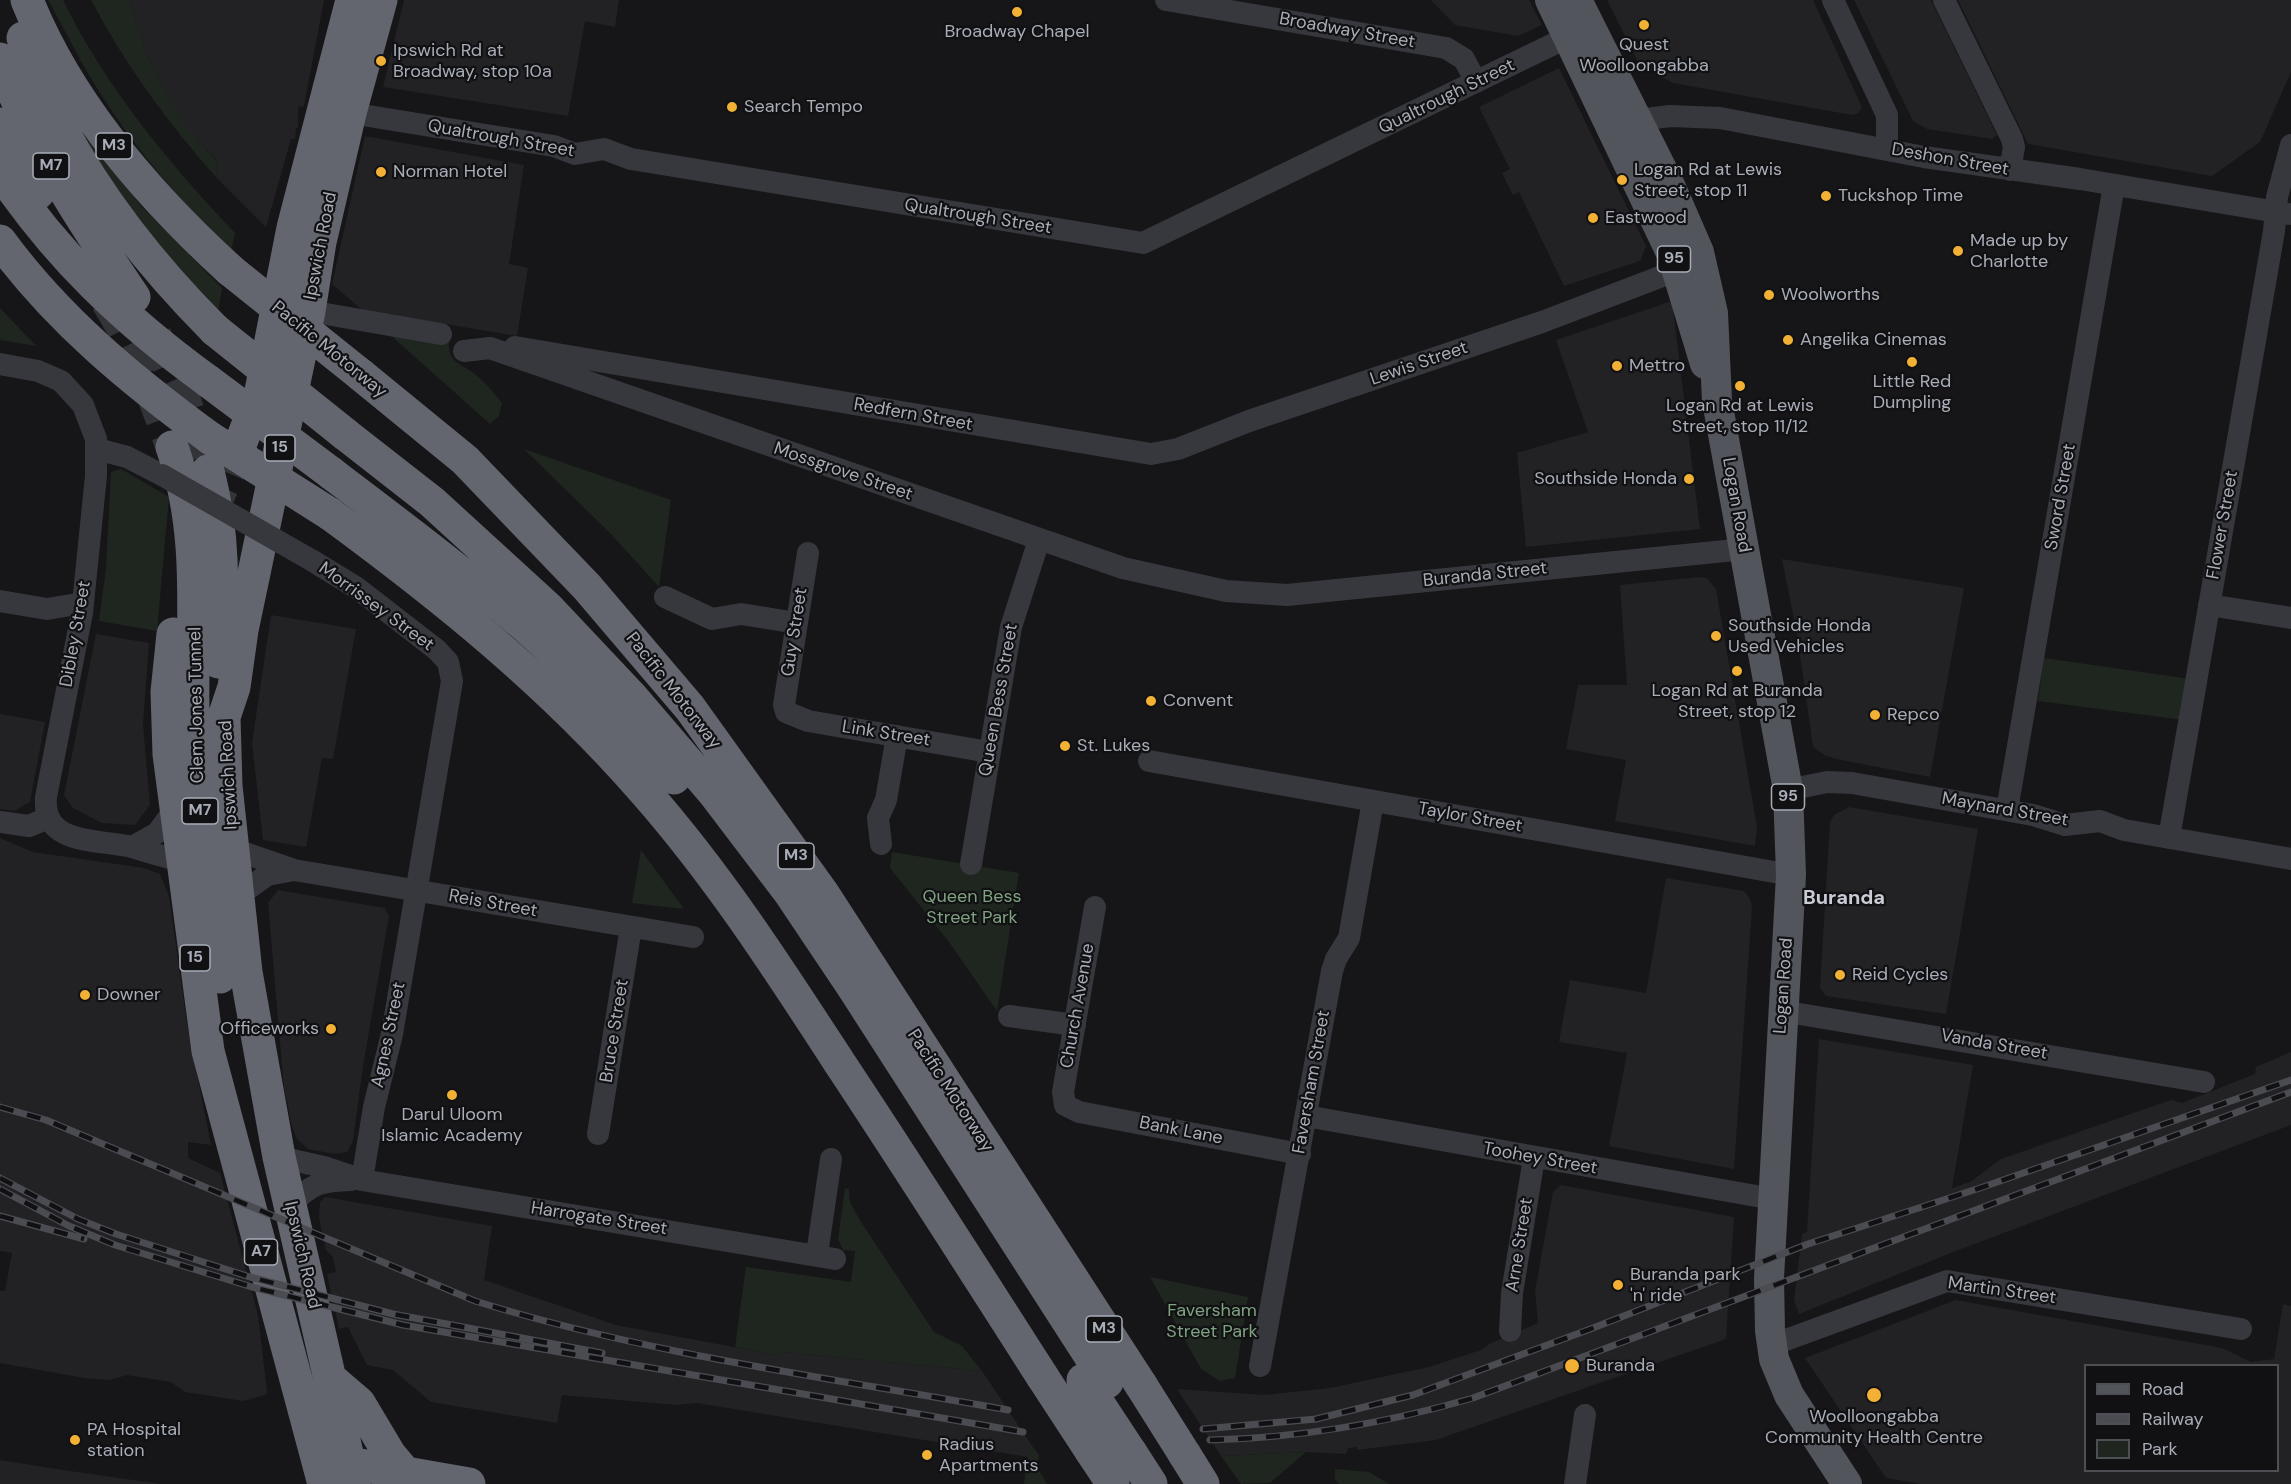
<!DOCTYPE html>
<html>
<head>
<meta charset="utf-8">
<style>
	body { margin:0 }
	#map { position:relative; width:2291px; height:1484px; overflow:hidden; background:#161618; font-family:"DM Sans",sans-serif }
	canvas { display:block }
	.legend { position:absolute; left:2084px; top:1364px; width:195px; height:108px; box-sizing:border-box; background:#111113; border:2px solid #4d4f55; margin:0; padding:8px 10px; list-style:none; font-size:18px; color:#a8adb8 }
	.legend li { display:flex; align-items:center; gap:12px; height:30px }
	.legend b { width:30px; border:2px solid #4d4f55 }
</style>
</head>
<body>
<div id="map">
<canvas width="2291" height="1484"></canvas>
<ul class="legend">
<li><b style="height:8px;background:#53555c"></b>Road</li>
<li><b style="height:8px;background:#4a4c52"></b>Railway</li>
<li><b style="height:16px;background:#1e261f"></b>Park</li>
</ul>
</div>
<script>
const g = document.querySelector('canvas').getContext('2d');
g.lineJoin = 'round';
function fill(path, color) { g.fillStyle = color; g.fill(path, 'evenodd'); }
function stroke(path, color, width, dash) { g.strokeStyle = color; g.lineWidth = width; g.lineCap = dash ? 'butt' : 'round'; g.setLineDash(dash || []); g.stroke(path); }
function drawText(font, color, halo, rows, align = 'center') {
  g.font = font + ' "DM Sans",sans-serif'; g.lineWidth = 4.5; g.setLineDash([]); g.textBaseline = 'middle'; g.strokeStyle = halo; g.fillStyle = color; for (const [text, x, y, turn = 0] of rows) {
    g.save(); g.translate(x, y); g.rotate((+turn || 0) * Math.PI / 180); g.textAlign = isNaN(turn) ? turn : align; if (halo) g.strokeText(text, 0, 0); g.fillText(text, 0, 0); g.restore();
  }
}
const built = new Path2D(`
	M 129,0 L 324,0 L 304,106 L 298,107 L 298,128 L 296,128 L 295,139 L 291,139 L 266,227 L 216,177 L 217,160 L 185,128 L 147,55 Z
	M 404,0 L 619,0 L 615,27 L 585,21 L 568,116 L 383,87 Z
	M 1431,0 L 1529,0 L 1542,25 L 1518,36 L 1455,25 Z
	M 1607,0 L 1813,0 L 1862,107 L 1858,113 L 1852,115 L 1673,83 L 1640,66 Z
	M 1854,0 L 1931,0 L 1997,135 L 1992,139 L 1927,129 L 1913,121 Z
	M 1958,0 L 2291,0 L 2291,72 L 2260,142 L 2212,176 L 2028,144 Z
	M 1559,68 L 1646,246 L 1640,261 L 1564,286 L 1519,192 L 1513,195 L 1502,173 L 1510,169 L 1479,107 Z
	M 365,136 L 524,165 L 509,264 L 528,268 L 517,336 L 362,310 L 332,284 Z
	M 1672,301 L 1700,529 L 1526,547 L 1517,453 L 1588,432 L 1556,340 Z
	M 1782,559 L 1964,588 L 1930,777 L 1841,760 L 1826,756 L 1813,747 L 1797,634 Z
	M 1699,577 L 1707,578 L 1716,589 L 1757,827 L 1755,846 L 1615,821 L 1626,760 L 1566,749 L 1578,685 L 1627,685 L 1620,585 Z
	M 271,615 L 356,629 L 333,759 L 322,758 L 306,847 L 263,840 L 252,743 Z
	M 96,634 L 149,643 L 143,724 L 150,805 L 135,825 L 102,823 L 73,808 L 64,795 Z
	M 0,714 L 45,722 L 30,802 L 14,811 L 0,809 Z
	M 1849,807 L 1978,829 L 1946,1014 L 1826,996 L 1820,988 L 1830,822 L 1834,815 Z
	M 0,838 L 33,852 L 144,868 L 160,874 L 169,896 L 187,1024 L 211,1145 L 188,1142 L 188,1158 L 220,1173 L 258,1315 L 267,1392 L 265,1395 L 243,1401 L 185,1392 L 171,1382 L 127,1375 L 110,1380 L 84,1378 L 0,1363 L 0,1291 L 5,1291 L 12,1253 L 0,1251 Z
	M 1666,878 L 1744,891 L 1750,899 L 1752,907 L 1734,1169 L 1609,1146 L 1627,1053 L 1559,1042 L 1570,980 L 1646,993 Z
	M 278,890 L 385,908 L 389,916 L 363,1066 L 353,1141 L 347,1152 L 335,1154 L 308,1149 L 297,1139 L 292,1127 L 284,1088 L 268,903 Z
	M 1819,1039 L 1973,1065 L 1952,1188 L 1970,1182 L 2001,1159 L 2171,1100 L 2182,1103 L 2255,1074 L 2256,1067 L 2291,1052 L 2291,1125 L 1961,1249 L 1799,1314 L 1794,1300 L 1802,1234 L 1807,1232 Z
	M 1561,1185 L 1734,1217 L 1726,1339 L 1436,1440 L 1357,1450 L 1357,1447 L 1348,1448 L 1346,1454 L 1306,1452 L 1221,1456 L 1177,1389 L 1264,1395 L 1330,1388 L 1429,1367 L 1481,1350 L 1489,1344 L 1538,1323 L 1535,1291 L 1553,1192 Z
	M 325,1197 L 492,1226 L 484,1280 L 616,1325 L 782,1356 L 783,1352 L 982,1371 L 1033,1447 L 1028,1457 L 697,1403 L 676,1405 L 562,1395 L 557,1423 L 431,1402 L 393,1370 L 367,1365 L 348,1327 L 339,1329 L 327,1274 L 336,1272 L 333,1257 L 326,1250 L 319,1218 L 320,1202 Z
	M 1956,1300 L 2222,1348 L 2251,1362 L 2274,1359 L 2283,1304 L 2291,1306 L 2291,1484 L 1921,1484 L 1886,1478 L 1805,1358 ZM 2086,1366 L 2278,1366 L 2278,1470 L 2086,1470 Z
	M 0,1460 L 63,1470 L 161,1484 L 0,1484 Z`);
const green = new Path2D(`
	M 48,0 L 63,0 C 107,89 168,162 235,233 L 231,251 C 183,203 138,153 102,96 C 82,65 66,32 48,0 Z
	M 91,0 L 129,0 L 147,55 L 185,127 L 217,161 L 216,177 C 167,122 125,64 91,0 Z
	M 77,124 L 142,207 L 222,288 L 218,313 L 132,219 Z
	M 0,308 L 36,346 L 0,340 Z
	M 387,332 L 449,341 C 447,364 462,363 476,375 C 486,383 494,393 502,403 L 499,416 L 490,424 Z
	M 524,449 L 671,500 L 659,587 L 611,534 Z
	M 121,469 L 169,497 L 157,631 L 99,621 L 106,568 L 111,472 Z
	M 2044,658 L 2190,679 L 2184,720 L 2038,701 Z
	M 641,850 L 684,909 L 632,903 Z
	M 892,852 L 1019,873 L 997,1011 L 949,942 L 890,868 Z
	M 845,1188 L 849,1189 L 850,1202 L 859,1219 L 934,1332 L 962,1346 L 982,1371 L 783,1352 L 782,1356 L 735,1347 L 746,1267 L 851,1282 L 855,1251 L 843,1250 L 838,1239 Z
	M 1150,1277 L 1248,1297 L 1235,1378 L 1220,1381 L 1201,1369 Z
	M 1033,1447 L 1039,1455 L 1037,1467 L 1047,1484 L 1024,1484 L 1028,1457 Z
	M 1306,1452 L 1270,1483 L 1241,1484 L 1221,1456 Z
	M 1335,1469 L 1369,1472 L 1389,1484 L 1339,1484 L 1335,1479 Z`);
const highwayTunnel = new Path2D(`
	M 107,301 C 136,347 154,396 172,447
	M 155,335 L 185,402 L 208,471
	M 209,518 L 238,450`);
const minor = new Path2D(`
	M 1166,0 L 1446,48 L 1464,59 L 1476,82
	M 1833,0 L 1887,115 L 1887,149
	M 1944,0 L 2012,139 L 2014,147 L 2010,170
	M 350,113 L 554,146 L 575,154 L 604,149 L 631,159 L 1143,243 L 1568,37
	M 1623,122 L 1670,116 L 1720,118 L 1924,157 L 2080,179 L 2289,214
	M 309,311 L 441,334
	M 515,347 L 1151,454 L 1178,449 L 1249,421 L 1542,322 L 1678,270
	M 464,351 L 490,348 L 1123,568 L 1226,591 L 1287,595 L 1745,549
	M 0,364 L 38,371 L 61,381 L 83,405 L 96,439 L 96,476 L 82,613 L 46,797 C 42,846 99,839 132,847 C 148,852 165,857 181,861
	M 97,449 L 127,457 L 162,475
	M 808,553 L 784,705 L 786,712 L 808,721 L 989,752
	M 313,561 L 357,588 L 437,650 L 448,662 L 452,681 L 392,1034 L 374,1107 L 362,1180
	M 665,597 L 712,619 L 741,614 L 797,623
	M 0,601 L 47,609 L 83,603
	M 2209,605 L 2291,618
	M 1149,761 L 1791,875
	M 1788,790 L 1827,782 L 1852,783 L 2033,815 L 2065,825 L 2100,821 L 2124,830 L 2291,859
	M 2007,810 L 2114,185
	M 0,822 L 29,826 L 48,818
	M 2169,838 L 2274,231 L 2277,197 L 2291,145
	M 881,844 L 878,818 L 886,800 L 897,736
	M 132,847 L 157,833 L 175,809
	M 233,849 L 294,870 L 693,937
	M 971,864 L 1011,627 L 1039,540
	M 238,896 L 267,875 L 294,870
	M 1095,907 L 1063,1092 L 1065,1105 L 1079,1112 L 1300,1154
	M 1782,1011 L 2204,1082
	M 1009,1016 L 1075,1025
	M 1306,1116 L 1773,1199
	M 598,1134 L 631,927
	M 279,1157 L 324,1167 L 362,1180 L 835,1259
	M 290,1205 C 313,1183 320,1181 351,1180
	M 817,1254 L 831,1159
	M 1510,1331 L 1512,1293 L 1534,1158
	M 1772,1345 L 1947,1281 L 2241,1329
	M 1260,1366 L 1332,971 L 1336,959 L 1349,938 L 1373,801
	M 1575,1484 L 1585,1415`);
const major = new Path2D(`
	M 1550,0 L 1672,255 L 1705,364
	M 1577,0 L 1669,183 L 1699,252 L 1713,313 L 1717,401 L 1788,790 L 1791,875 L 1769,1278 L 1770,1331 L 1774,1359 L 1789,1395 L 1847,1484`);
const highway = new Path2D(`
	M 27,0 C 69,105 148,195 230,270
	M 23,38 C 35,67 45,98 60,126 C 101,203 153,268 215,330
	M 0,59 C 32,145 83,222 134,297
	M 0,124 L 38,193
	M 0,171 C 58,257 124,320 208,381
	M 0,241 C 58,320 131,380 210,438
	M 361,375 L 465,460 L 587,587 L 690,708 L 822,892 L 1141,1385
	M 345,434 L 432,502 L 549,609 L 631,696 L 714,793 L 790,893 L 853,987 L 1107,1382
	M 172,447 C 207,545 188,645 194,746 C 198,823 211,900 220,977
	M 238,450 L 261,391 L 293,228 L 352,0
	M 208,471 C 226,542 222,590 218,662
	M 331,473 C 397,523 462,572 524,625 C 578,672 626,726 674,778
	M 330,514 C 443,597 551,684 644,791 C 718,875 778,968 839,1062 C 908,1166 975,1271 1042,1376
	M 173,634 L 167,692 L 169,754 L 208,1051 L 324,1484
	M 331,1379 L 359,1403 L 390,1455 L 406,1474
	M 1091,1451 L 1113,1484
	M 1131,1453 L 1151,1484
	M 1185,1455 L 1203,1484
	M 331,1460 L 469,1484
	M 354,1484 L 279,1157 L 246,972 L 226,786 L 224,717 L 234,687 L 242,630 L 309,311 L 320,242 L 350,113 L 381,0`);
const rail = new Path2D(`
	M 0,1107 L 46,1120 L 475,1301 C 646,1354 831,1378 1008,1410
	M 0,1178 L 78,1219 L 116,1234 L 250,1277 L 393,1314 L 602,1353
	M 0,1189 L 69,1226 L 115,1245 L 252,1287 L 403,1325 L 1023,1432
	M 0,1216 L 84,1239
	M 1203,1429 L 1316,1419 L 1413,1395 L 1593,1328 L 1808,1244 L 1980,1188 L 2291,1080
	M 1210,1440 C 1300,1438 1387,1423 1473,1398 L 2291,1092`);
const minorBridge = new Path2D(`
	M 162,475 L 313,561`);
const highwayBridge = new Path2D(`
	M 230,270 L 361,375
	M 215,330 L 345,434
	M 208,381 L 331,473
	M 210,438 L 330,514
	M 1042,1376 L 1091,1451
	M 1083,1380 L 1131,1453
	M 1141,1385 L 1185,1455`);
const markers = [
	[1017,12,6,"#f2b134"],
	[1644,25,6,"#f2b134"],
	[381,61,6,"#f2b134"],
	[732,107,6,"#f2b134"],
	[381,172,6,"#f2b134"],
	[1622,180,6,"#f2b134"],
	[1826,196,6,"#f2b134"],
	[1593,218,6,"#f2b134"],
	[1958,251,6,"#f2b134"],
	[1769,295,6,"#f2b134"],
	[1788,340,6,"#f2b134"],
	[1912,362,6,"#f2b134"],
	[1617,366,6,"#f2b134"],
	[1740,386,6,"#f2b134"],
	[1689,479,6,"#f2b134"],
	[1716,636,6,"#f2b134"],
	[1737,671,6,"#f2b134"],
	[1151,701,6,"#f2b134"],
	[1875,715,6,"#f2b134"],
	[1065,746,6,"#f2b134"],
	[1840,975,6,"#f2b134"],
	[85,995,6,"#f2b134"],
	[331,1029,6,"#f2b134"],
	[452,1095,6,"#f2b134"],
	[1618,1285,6,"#f2b134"],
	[1572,1366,8,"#f2b134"],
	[1874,1395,8,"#f2b134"],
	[75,1440,6,"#f2b134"],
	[927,1455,6,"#f2b134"]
];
const shields = [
	[114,146,36],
	[51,166,36],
	[1674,259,33],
	[280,448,30],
	[1788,797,33],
	[200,811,36],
	[796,856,36],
	[195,958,30],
	[261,1252,33],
	[1104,1329,36]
];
const shieldNames = [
	["M3",114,146],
	["M7",51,166],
	["95",1674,259],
	["15",280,448],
	["95",1788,797],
	["M7",200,811],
	["M3",796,856],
	["15",195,958],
	["A7",261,1252],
	["M3",1104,1329]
];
const streetNames = [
	["Broadway Street",1347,31,10],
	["Qualtrough Street",1447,97,-26],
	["Qualtrough Street",501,139,10],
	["Deshon Street",1950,160,10],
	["Qualtrough Street",978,217,9],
	["Ipswich Road",321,246,-79],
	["Pacific Motorway",329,350,39],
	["Lewis Street",1419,364,-19],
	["Redfern Street",913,415,10],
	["Mossgrove Street",843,472,19],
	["Sword Street",2061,497,-80],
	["Logan Road",1736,505,80],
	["Flower Street",2223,525,-80],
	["Buranda Street",1485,575,-6],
	["Morrissey Street",376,607,36],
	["Guy Street",795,632,-81],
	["Dibley Street",76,634,-80],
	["Pacific Motorway",673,691,52],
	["Queen Bess Street",999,700,-80],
	["Clem Jones Tunnel",197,705,-91],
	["Link Street",886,734,9],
	["Ipswich Road",229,775,-93],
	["Maynard Street",2005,810,10],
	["Taylor Street",1470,818,10],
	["Reis Street",493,904,10],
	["Logan Road",1784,986,-86],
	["Church Avenue",1078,1006,-80],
	["Bruce Street",615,1031,-81],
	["Agnes Street",389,1035,-78],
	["Vanda Street",1994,1045,10],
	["Faversham Street",1312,1082,-80],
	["Pacific Motorway",950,1091,57],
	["Bank Lane",1181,1131,11],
	["Toohey Street",1540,1159,10],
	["Harrogate Street",599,1219,9],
	["Arne Street",1520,1245,-81],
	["Ipswich Road",302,1255,77],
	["Martin Street",2002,1291,8]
];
const poiNames = [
	["Broadway Chapel",1017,32,"center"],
	["Quest",1644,45,"center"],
	["Woolloongabba",1644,66,"center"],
	["Ipswich Rd at",393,51],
	["Broadway, stop 10a",393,72],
	["Search Tempo",744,107],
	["Logan Rd at Lewis",1634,170],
	["Street, stop 11",1634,191],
	["Norman Hotel",393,172],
	["Tuckshop Time",1838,196],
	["Eastwood",1605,218],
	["Made up by",1970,241],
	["Charlotte",1970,262],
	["Woolworths",1781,295],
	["Angelika Cinemas",1800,340],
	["Mettro",1629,366],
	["Little Red",1912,382,"center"],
	["Dumpling",1912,403,"center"],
	["Logan Rd at Lewis",1740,406,"center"],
	["Street, stop 11/12",1740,427,"center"],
	["Southside Honda",1677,479,"right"],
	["Southside Honda",1728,626],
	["Used Vehicles",1728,647],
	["Logan Rd at Buranda",1737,691,"center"],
	["Street, stop 12",1737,712,"center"],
	["Convent",1163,701],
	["Repco",1887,715],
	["St. Lukes",1077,746],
	["Reid Cycles",1852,975],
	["Downer",97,995],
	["Officeworks",319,1029,"right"],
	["Darul Uloom",452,1115,"center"],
	["Islamic Academy",452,1136,"center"],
	["Buranda park",1630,1275],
	["'n' ride",1630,1296],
	["Buranda",1586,1366],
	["Woolloongabba",1874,1417,"center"],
	["Community Health Centre",1874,1438,"center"],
	["PA Hospital",87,1430],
	["station",87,1451],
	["Radius",939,1445],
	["Apartments",939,1466]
];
const parkNames = [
	["Queen Bess",972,897],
	["Street Park",972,918],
	["Faversham",1212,1311],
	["Street Park",1212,1332]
];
const neighbourhoodNames = [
	["Buranda",1844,899]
];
fill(built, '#222225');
fill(green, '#1e261f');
stroke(highwayTunnel, '#333438', 33, [33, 16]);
stroke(minor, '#37383d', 22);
stroke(major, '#53555c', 30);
stroke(highway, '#63666e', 33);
stroke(rail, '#4a4c52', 7);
stroke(rail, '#111113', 4.5, [14]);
stroke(minorBridge, '#37383d', 22);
stroke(highwayBridge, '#63666e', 33);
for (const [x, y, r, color] of markers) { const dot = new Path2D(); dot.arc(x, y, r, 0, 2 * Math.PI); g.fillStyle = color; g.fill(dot); stroke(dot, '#111113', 2); }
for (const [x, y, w] of shields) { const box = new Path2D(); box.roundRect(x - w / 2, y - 13, w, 26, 4.5); g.fillStyle = '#111113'; g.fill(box); stroke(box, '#a8adb8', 1.5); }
drawText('bold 16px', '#a8adb8', null, shieldNames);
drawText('18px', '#a8adb8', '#111113', streetNames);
drawText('18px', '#a8adb8', '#111113', poiNames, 'left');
drawText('18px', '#7fa381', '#111113', parkNames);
drawText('bold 20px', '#c9ccd4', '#111113', neighbourhoodNames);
</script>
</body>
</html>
